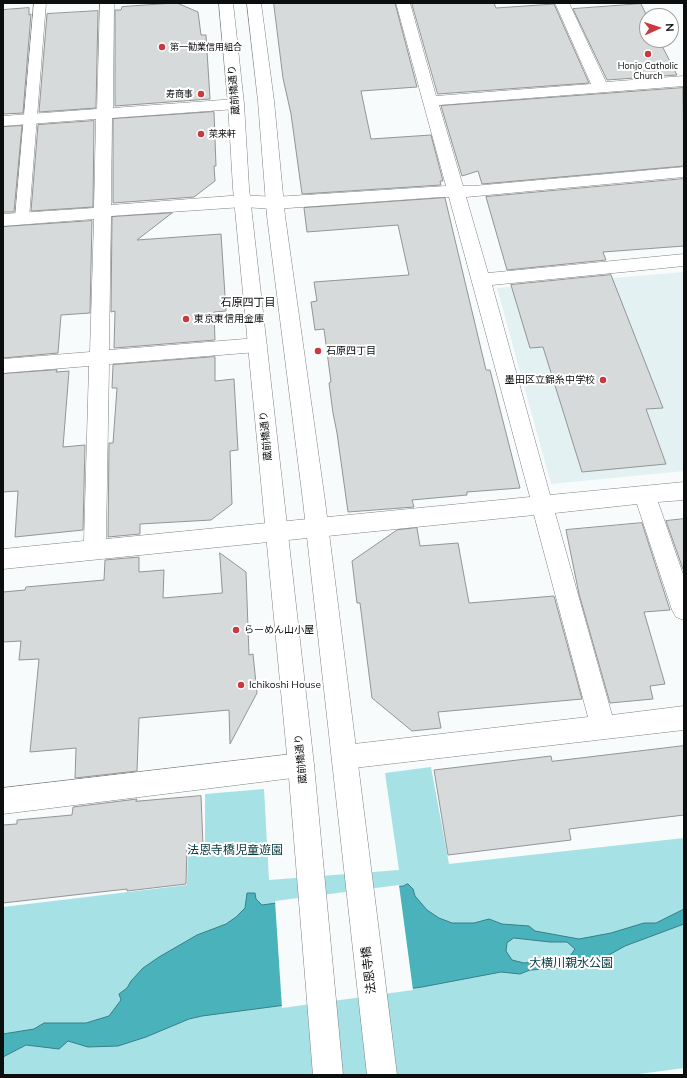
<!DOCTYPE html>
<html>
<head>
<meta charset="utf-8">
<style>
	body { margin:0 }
	#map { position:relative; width:687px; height:1078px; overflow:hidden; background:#f7fbfb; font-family:Mulish,sans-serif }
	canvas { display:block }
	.frame { position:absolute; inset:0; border:4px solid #0c0d0d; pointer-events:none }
	.north { position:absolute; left:639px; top:8px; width:40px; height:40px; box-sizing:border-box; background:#fff; border:1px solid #9e9e9e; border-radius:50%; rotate:87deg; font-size:11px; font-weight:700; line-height:16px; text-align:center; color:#0c0d0d }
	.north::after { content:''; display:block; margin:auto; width:14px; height:18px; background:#c9393f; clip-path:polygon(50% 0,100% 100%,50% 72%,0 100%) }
</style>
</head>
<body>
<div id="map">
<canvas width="687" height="1078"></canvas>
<div class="frame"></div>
<div class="north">N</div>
</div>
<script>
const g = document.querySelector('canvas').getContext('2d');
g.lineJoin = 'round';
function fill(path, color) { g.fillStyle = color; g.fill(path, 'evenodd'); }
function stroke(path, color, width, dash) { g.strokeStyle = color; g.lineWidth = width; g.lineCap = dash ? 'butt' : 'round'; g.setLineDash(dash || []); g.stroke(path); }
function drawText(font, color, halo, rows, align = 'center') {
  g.font = font + ' Mulish,"Noto Sans JP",sans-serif'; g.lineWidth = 4; g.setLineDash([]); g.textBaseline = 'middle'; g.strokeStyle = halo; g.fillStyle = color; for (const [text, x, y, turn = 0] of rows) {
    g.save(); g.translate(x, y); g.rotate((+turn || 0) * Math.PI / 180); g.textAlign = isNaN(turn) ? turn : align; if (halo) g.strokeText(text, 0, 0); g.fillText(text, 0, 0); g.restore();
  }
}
const built = new Path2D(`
	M 684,272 L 684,471 L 551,484 L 497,288 Z`);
const green = new Path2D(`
	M 431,767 L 449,864 L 684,838 L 684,1068 L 632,1075 L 3,1075 L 3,907 L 187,885 L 188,849 L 205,846 L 205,794 L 264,789 L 269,880 L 399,870 L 385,773 Z`);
const water = new Path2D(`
	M 408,884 L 413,889 L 415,896 L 427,910 L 439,918 L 452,923 L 474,923 L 489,919 L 502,924 L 529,926 L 535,931 L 579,939 L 611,933 L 644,923 L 656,923 L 684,909 L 684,924 L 625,946 L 600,960 L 582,962 L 564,968 L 530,970 L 520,974 L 501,972 L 422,987 L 202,1016 L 189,1019 L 146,1037 L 118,1046 L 88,1047 L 68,1041 L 59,1049 L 26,1045 L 3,1057 L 3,1034 L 34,1029 L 44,1023 L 86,1023 L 109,1016 L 121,1000 L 119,994 L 127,988 L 131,981 L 143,968 L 159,957 L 197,935 L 226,924 L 236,917 L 245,908 L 247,893 L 255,893 L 256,899 L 262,905 L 403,886 ZM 514,938 L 550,942 L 567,942 L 575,949 L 570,956 L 564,959 L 524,963 L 512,960 L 506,951 L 507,943 Z`);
const pier = new Path2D(`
	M 399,885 L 413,990 L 282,1008 L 275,901 Z`);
const building = new Path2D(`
	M 177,3 L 198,12 L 201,35 L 206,35 L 210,99 L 115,106 L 115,10 L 121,10 L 122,7 Z
	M 274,3 L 395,3 L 417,87 L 361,91 L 371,139 L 431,135 L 443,181 L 440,181 L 441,185 L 302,194 L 291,114 L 283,78 Z
	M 412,3 L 494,3 L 496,8 L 554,4 L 589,83 L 438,94 Z
	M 641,4 L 647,16 L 647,40 L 659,40 L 677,75 L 607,80 L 573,9 Z
	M 29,8 L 29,15 L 31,14 L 23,113 L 3,114 L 3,10 Z
	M 98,11 L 96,108 L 39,112 L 47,14 Z
	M 683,88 L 684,166 L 482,184 L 478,171 L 462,176 L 441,106 Z
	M 214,112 L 216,166 L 214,166 L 215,181 L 194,197 L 113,203 L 113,119 Z
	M 94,121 L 93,207 L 31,211 L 38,125 Z
	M 22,126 L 14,212 L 3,212 L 3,127 Z
	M 684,179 L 684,246 L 603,252 L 606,260 L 507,270 L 486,197 Z
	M 445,198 L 486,370 L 490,370 L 520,488 L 467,492 L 467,495 L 412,500 L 414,507 L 348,512 L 337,433 L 333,413 L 329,383 L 331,382 L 324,329 L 315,330 L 311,302 L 317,301 L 314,282 L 409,275 L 398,225 L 307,232 L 304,208 Z
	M 172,213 L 137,240 L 221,234 L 226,311 L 214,312 L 215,340 L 114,348 L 115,311 L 111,312 L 112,217 Z
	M 92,221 L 90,313 L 61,315 L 58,353 L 3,358 L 3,227 Z
	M 611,275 L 663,408 L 646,409 L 666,464 L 582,472 L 543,347 L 530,348 L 511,285 Z
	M 215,357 L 215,381 L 234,379 L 238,450 L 230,451 L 232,504 L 211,520 L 140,524 L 140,534 L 108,537 L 109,443 L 113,443 L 117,388 L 112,388 L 113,365 Z
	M 57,370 L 56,372 L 69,371 L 63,447 L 85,445 L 83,530 L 15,537 L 18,491 L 3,492 L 3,374 Z
	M 684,519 L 684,572 L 666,521 Z
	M 642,523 L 670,610 L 644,612 L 665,684 L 650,686 L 653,699 L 610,703 L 579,594 L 566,530 Z
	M 417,528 L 420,546 L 458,543 L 469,603 L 554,596 L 582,699 L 438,712 L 441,728 L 412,731 L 372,698 L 360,603 L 357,603 L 352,561 L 397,530 Z
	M 220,553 L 246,572 L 249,655 L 253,654 L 257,693 L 230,744 L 229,710 L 139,718 L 137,771 L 75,778 L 76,748 L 30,752 L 39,659 L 19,660 L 21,641 L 3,642 L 3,592 L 25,590 L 26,587 L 104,580 L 105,560 L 139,557 L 139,572 L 164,570 L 163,598 L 222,593 Z
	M 684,746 L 684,815 L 569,829 L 571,840 L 448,855 L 434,770 L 551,756 L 552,761 Z
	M 201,796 L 203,845 L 187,847 L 186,884 L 127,891 L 127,889 L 3,903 L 3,825 L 17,824 L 17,820 L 72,815 L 73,807 L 137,799 L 136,801 Z`);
const lane = new Path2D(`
	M 34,3 L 46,3 L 29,218 L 27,221 L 22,222 L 17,221 L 15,218 Z`);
const street = new Path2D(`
	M 100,3 L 114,3 L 113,108 L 236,99 L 242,101 L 244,104 L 242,107 L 236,109 L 112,118 L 111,205 L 243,195 L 274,197 L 446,186 L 396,3 L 410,3 L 436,96 L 591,84 L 555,3 L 569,3 L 606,82 L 684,76 L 684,86 L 439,105 L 463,186 L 473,186 L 684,167 L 684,177 L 466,197 L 488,273 L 684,254 L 684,266 L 492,285 L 550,495 L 684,482 L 684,500 L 658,502 L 684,577 L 684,620 L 676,617 L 672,610 L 637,504 L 555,513 L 612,715 L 684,706 L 684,730 L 345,769 L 336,766 L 332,757 L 336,748 L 345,745 L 588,717 L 534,515 L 3,569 L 3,549 L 84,541 L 89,366 L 3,373 L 3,359 L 90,352 L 94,219 L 3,226 L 3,214 L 94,208 L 96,119 L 3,126 L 3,116 L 97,109 ZM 441,197 L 449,197 L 530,497 L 106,539 L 109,364 L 257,352 L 264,350 L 267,345 L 264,340 L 257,338 L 109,350 L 111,216 L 243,207 L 274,209 Z
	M 301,753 L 310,756 L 314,765 L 310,774 L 301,777 L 3,814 L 3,788 Z`);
const primary = new Path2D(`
	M 219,3 L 233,3 L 244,104 L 249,188 L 314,765 L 343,1075 L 313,1075 L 288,765 L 233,188 L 228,104 Z
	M 247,3 L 261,3 L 274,101 L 285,216 L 325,501 L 397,1075 L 367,1075 L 303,501 L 267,216 L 258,101 Z`);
const markers = [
	[162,47,4,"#c9393f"],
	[648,54,4,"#c9393f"],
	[201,94,4,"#c9393f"],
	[201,134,4,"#c9393f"],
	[186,319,4,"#c9393f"],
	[318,351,4,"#c9393f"],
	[603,380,4,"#c9393f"],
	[236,630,4,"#c9393f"],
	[241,685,4,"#c9393f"]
];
const farPoinames = [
	["第一勧業信用組合",170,47],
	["Honjo Catholic",648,66,"center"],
	["Church",648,76,"center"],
	["寿商事",193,94,"right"],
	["菜来軒",209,134]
];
const streetNames = [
	["蔵前橋通り",234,90,-95],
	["蔵前橋通り",266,436,-96],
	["蔵前橋通り",301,759,-96]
];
const poiNames = [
	["東京東信用金庫",194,319],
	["石原四丁目",326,351],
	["墨田区立錦糸中学校",595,380,"right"],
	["らーめん山小屋",244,630],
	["Ichikoshi House",249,685]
];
const neighbourhoodNames = [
	["石原四丁目",248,303]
];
const nearParknames = [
	["法恩寺橋児童遊園",235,850],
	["大横川親水公園",571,963]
];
const nearStreetnames = [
	["法恩寺橋",369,970,-97]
];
fill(built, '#e4f1f2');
fill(green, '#a6e1e6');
fill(water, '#4ab2bb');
stroke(water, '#378087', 1);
fill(pier, '#f7fbfb');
fill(building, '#d6dada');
stroke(building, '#929596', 1);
stroke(lane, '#7f8282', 1);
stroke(street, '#7f8282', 1);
stroke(primary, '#7f8282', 1);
fill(lane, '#fff');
fill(street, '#fff');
fill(primary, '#fff');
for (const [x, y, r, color] of markers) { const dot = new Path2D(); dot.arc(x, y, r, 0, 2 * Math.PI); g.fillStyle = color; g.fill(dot); stroke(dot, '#fff', 1.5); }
drawText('9px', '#0c0d0d', '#fff', farPoinames, 'left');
drawText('10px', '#0c0d0d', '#fff', streetNames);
drawText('10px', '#0c0d0d', '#fff', poiNames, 'left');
drawText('11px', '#0c0d0d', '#fff', neighbourhoodNames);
drawText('12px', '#06393d', '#fff', nearParknames);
drawText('12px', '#0c0d0d', '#fff', nearStreetnames);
</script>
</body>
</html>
